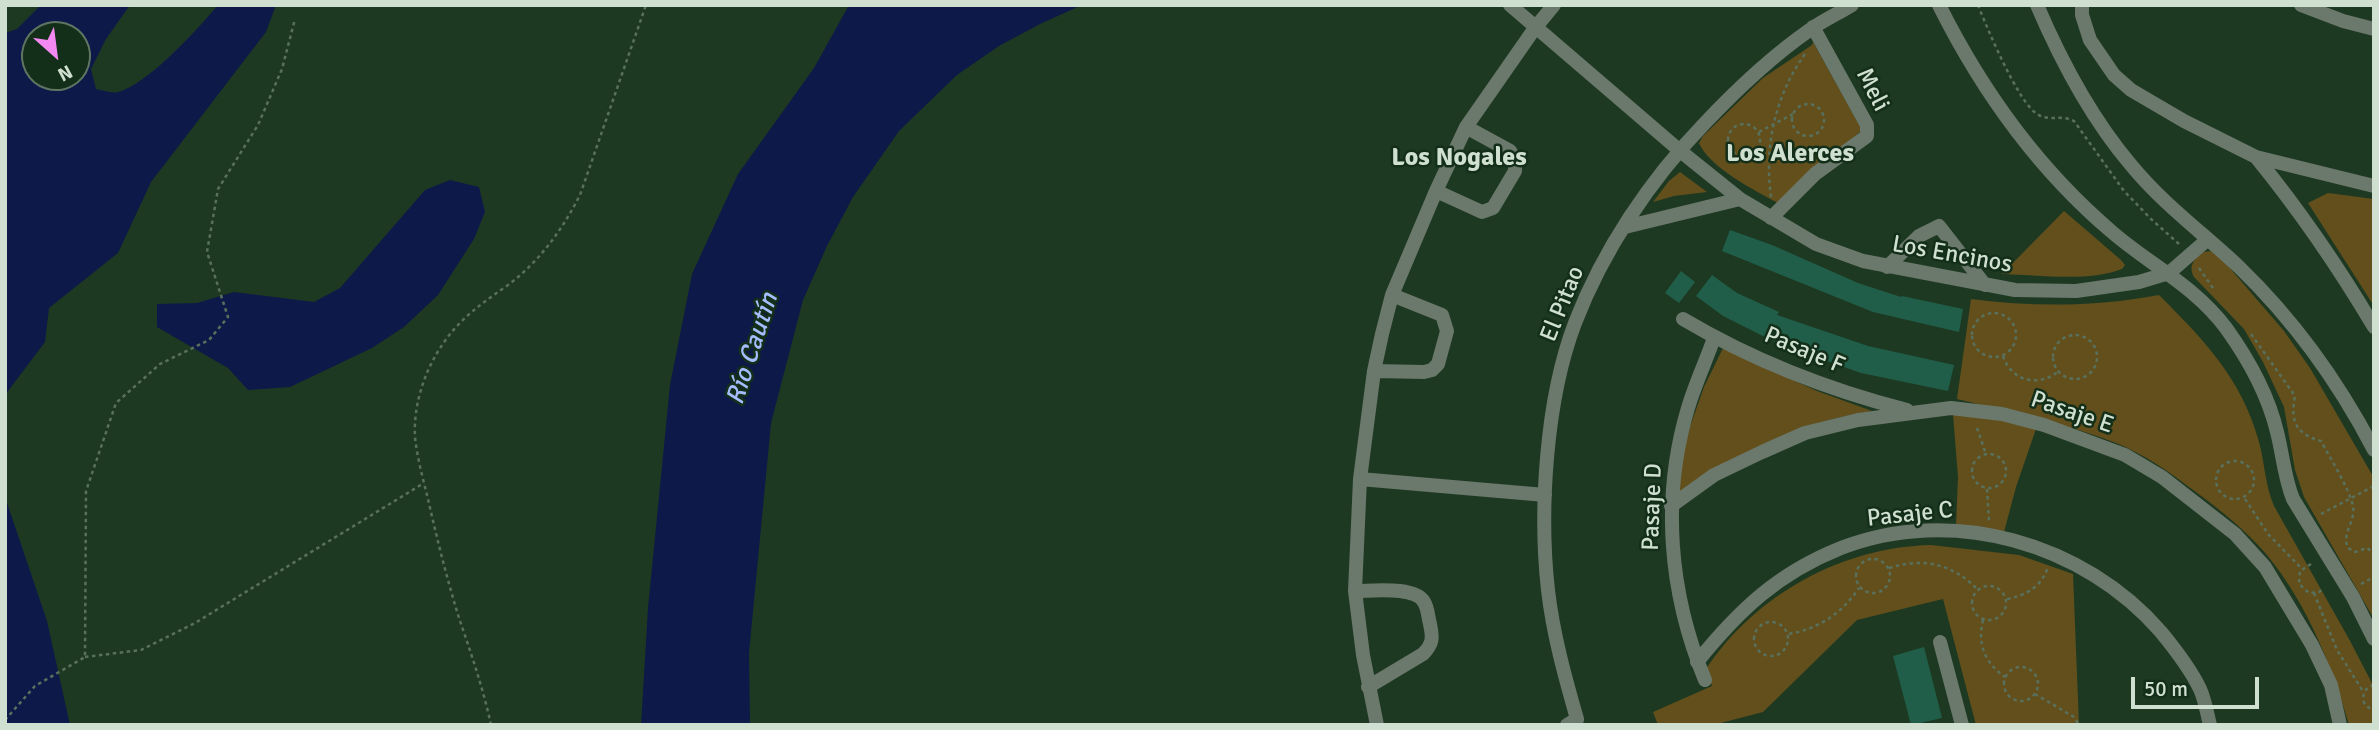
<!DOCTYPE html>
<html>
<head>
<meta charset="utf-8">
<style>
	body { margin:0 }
	#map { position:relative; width:2379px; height:730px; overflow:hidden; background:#1e3922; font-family:Signika,sans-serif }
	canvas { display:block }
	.frame { position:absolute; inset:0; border:7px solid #cfdfd0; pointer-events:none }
	.north { position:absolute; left:21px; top:21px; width:70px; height:70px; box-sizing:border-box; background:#142f19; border:2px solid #5f7562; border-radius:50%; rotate:152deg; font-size:19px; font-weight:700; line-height:28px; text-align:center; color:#cfdfd0 }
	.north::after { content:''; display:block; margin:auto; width:24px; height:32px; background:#f489f1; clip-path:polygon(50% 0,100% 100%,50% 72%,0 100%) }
	.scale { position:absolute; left:2131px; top:677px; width:128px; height:32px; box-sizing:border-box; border:4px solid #cfdfd0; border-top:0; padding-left:9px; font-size:21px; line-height:24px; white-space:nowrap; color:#cfdfd0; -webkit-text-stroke:5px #142f19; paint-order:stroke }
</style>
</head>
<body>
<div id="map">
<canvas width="2379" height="730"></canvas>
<div class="frame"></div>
<div class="north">N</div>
<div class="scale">50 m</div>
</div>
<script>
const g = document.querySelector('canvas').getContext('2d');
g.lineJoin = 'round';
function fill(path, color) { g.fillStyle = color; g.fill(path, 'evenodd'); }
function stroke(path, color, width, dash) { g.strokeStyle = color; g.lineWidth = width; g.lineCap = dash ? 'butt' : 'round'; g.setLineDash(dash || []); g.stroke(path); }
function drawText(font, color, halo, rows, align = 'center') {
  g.font = font + ' Signika,sans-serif'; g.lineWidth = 5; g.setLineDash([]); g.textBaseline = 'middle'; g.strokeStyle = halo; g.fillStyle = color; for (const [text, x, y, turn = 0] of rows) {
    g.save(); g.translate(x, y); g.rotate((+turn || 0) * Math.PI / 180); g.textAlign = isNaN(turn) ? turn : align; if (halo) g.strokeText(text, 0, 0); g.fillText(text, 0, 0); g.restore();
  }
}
const green = new Path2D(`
	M 1813,42 L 1862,130 L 1778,203 C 1754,190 1710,168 1699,143 L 1703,136 L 1763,78 L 1812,45 Z
	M 1680,172 L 1707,192 L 1674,196 L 1653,202 L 1669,181 Z
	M 2328,193 L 2374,199 L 2374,306 L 2308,203 Z
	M 2064,211 L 2121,260 L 2125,265 L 2122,269 C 2090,282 2036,275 2002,274 Z
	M 2211,251 L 2222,259 L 2284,331 L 2310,368 L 2374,478 L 2374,619 L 2304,497 L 2295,470 L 2284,407 L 2263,362 L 2244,329 L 2194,277 C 2188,265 2194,260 2203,252 Z
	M 2159,295 C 2204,340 2242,379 2259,442 C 2265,464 2265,485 2274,506 L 2349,639 L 2374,687 L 2374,725 L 2349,725 C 2332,664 2302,592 2258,545 C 2237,523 2214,505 2189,487 C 2167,470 2143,454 2116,443 C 2065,423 2010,412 1957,399 L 1971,299 C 2036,307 2094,307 2159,295 Z
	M 1723,348 L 1817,391 L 1872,411 C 1792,423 1745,455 1678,495 L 1685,441 L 1704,387 Z
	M 1953,414 L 1979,415 L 2037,426 L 2016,487 L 2004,532 L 1956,526 L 1958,477 Z
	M 1931,545 L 2019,555 L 2073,574 L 2079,725 L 1976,725 L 1943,599 L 1857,620 L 1763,712 L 1713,725 L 1658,725 L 1653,712 L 1712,686 L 1706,669 C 1755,595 1842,547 1931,545 Z`);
const water = new Path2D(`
	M 41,5 L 130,5 L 106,39 L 91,69 L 96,89 C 103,90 112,94 118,92 C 147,85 198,29 218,5 L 276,5 L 266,32 L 151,182 L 118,253 L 49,308 L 45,342 L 5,395 L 5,33 L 17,29 ZM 35,35 L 77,35 L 77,77 L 35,77 Z
	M 849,5 L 1082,5 L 1040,24 L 999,46 L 957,75 L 899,131 L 853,197 L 827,246 L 803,300 L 771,423 L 749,653 L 750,725 L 641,725 L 648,608 L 670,385 L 692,274 L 738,174 L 814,68 Z
	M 450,180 L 479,187 L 485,212 L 474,239 L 438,295 L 404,327 L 372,348 L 290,387 L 248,390 L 228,368 L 157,327 L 157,304 L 197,303 L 234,292 L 314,302 L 340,288 L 425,190 Z
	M 5,497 L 47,621 L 70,725 L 5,725 Z`);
const building = new Path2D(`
	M 1730,230 L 1772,245 L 1858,283 L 1901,297 L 1902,296 L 1963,309 L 1959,332 L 1873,312 L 1722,251 Z
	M 1681,271 L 1695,282 L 1679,303 L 1665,293 Z
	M 1712,275 L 1737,293 L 1779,312 L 1777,315 L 1868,346 L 1954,365 L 1948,391 L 1861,373 L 1779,344 L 1723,316 L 1696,296 Z
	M 1924,647 L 1942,718 L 1911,725 L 1893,656 Z`);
const path = new Path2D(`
	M 1978,5 C 1987,28 2018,102 2037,114 C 2049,122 2061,114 2074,121 L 2124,191 L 2151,219 L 2179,244
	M1792 120a16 16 0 1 1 32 0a16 16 0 1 1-32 0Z
	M1728 140a16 16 0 1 1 32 0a16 16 0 1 1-32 0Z
	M 1759,132 L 1793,114
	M 1771,197 C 1764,146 1775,96 1805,54
	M 2199,268 L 2213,288
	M1972 335a22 22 0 1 1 44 0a22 22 0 1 1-44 0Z
	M 2251,334 L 2295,396 C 2290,422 2296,434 2321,441 C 2330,458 2349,488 2353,506 C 2356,521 2341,534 2348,548 L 2355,552 L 2367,548 L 2374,553
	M2053 357a22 22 0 1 1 44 0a22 22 0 1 1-44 0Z
	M 2003,356 C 2011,381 2038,388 2059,371
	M 1977,428 L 1986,454
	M1972 471a17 17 0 1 1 34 0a17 17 0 1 1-34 0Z
	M2216 480a19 19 0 1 1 38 0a19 19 0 1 1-38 0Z
	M 1987,489 L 1989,521
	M 2245,499 L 2268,534 L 2302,569
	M 2321,514 L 2374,486
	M1856 576a17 17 0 1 1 34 0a17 17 0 1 1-34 0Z
	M 2311,564 L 2300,571 L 2299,584 L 2309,593 L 2319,592 L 2324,588
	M 1889,568 C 1924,557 1953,564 1978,590
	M 2361,584 L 2374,577
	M1972 603a17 17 0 1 1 34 0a17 17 0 1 1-34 0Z
	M 2314,593 L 2337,650 L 2364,693
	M 2007,599 C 2027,595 2041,587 2048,567
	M 1983,620 C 1977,644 1985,663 2005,677
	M1754 639a17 17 0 1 1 34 0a17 17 0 1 1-34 0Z
	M 1789,634 C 1820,628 1841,614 1859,588
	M 85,657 L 141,650 L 195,623 L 424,483
	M2004 684a17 17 0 1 1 34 0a17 17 0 1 1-34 0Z
	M 2374,685 C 2364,688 2361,696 2365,705 L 2374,711
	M 2035,694 L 2074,717 L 2079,725
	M 5,720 L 35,686 L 85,657 L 86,491 L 116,403 L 160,364 L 209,340 L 228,317 L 207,252 L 218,189 L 258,125 L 282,69 L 295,19
	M 491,725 C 483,688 471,653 459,618 C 447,579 437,539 428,499 C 423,479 417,457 415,437 C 413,400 428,361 451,333 C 467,313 487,300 508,285 C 540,261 562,230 580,195 L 646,5`);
const street = new Path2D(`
	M 1510,5 L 1679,150 L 1740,199 L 1816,244 L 1863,261 L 2015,290 L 2076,291 L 2139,282 L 2169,273 L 2208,239
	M 1939,5 C 1982,91 2039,170 2112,232 C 2150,265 2195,286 2226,328 C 2249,360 2268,394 2277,432 C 2283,455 2284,477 2293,499 L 2353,597 L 2374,639
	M 2037,5 C 2061,61 2091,118 2131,165 C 2163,204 2203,233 2239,267 C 2295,321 2338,381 2374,450
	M 2082,5 L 2082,15 L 2090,40 L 2114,75 L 2131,90 L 2184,121 L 2256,157 L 2374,186
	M 2301,5 L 2343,21 L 2374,29
	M 2256,157 C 2300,211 2339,268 2374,327
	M 1436,191 L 1482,212 L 1493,208 L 1515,171 L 1515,160 L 1510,151 L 1466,127
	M 1771,218 L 1815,174 L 1867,136 L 1867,125 L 1813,27
	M 1625,227 L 1740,199
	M 1887,267 L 1919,236 L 1939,226 L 1985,285
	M 1683,319 C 1752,360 1829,390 1907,410
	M 1374,371 L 1424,372 L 1432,370 L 1438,364 L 1447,331 L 1442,315 L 1392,295
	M 1360,479 L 1545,495
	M 1671,506 L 1714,475 L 1762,452 L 1805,433 L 1858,420 L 1951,408 L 2002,414 L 2044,425 L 2125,455 L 2162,477 L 2235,534 L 2265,567 L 2312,645 L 2331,685 L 2340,725
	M 1355,591 C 1373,591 1415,586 1424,602 C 1428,608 1428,617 1430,624 C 1433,638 1433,644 1423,654 L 1368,687
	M 1940,642 L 1962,725
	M 1697,662 C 1739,610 1778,573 1841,548 C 1952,505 2084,543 2161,632 C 2175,649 2190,668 2200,689 C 2205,700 2207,713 2210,725
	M 1705,680 C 1669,593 1661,498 1688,408 C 1695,384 1706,361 1714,338
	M 1377,725 L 1363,655 L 1355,591 L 1360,479 L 1374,371 L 1382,334 L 1392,295 L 1436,191 L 1466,127 L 1535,28 L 1554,5
	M 1567,725 L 1577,719 C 1565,677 1553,634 1548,590 C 1539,510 1546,399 1575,323 C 1603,250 1650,180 1704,124 C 1737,89 1772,56 1811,29 C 1824,20 1839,13 1852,5`);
const streetNames = [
	["Meli",1872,90,63],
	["Los Encinos",1952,255,10],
	["El Pitao",1563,304,-68],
	["Pasaje F",1804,351,23],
	["Pasaje E",2072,413,19],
	["Pasaje D",1653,507,-88],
	["Pasaje C",1910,515,-6]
];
const neighbourhoodNames = [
	["Los Alerces",1790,154],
	["Los Nogales",1459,158]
];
const waterNames = [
	["Río Cautín",753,349,-72]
];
fill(green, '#624f1c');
fill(water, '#0d1949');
fill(building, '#205e4a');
stroke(path, '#59715c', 2.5, [3.5, 3.5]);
stroke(street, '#6b786c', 14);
drawText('24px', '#cfdfd0', '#142f19', streetNames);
drawText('bold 26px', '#cfdfd0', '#142f19', neighbourhoodNames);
drawText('italic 26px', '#a5bdfe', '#142f19', waterNames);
</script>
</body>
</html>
